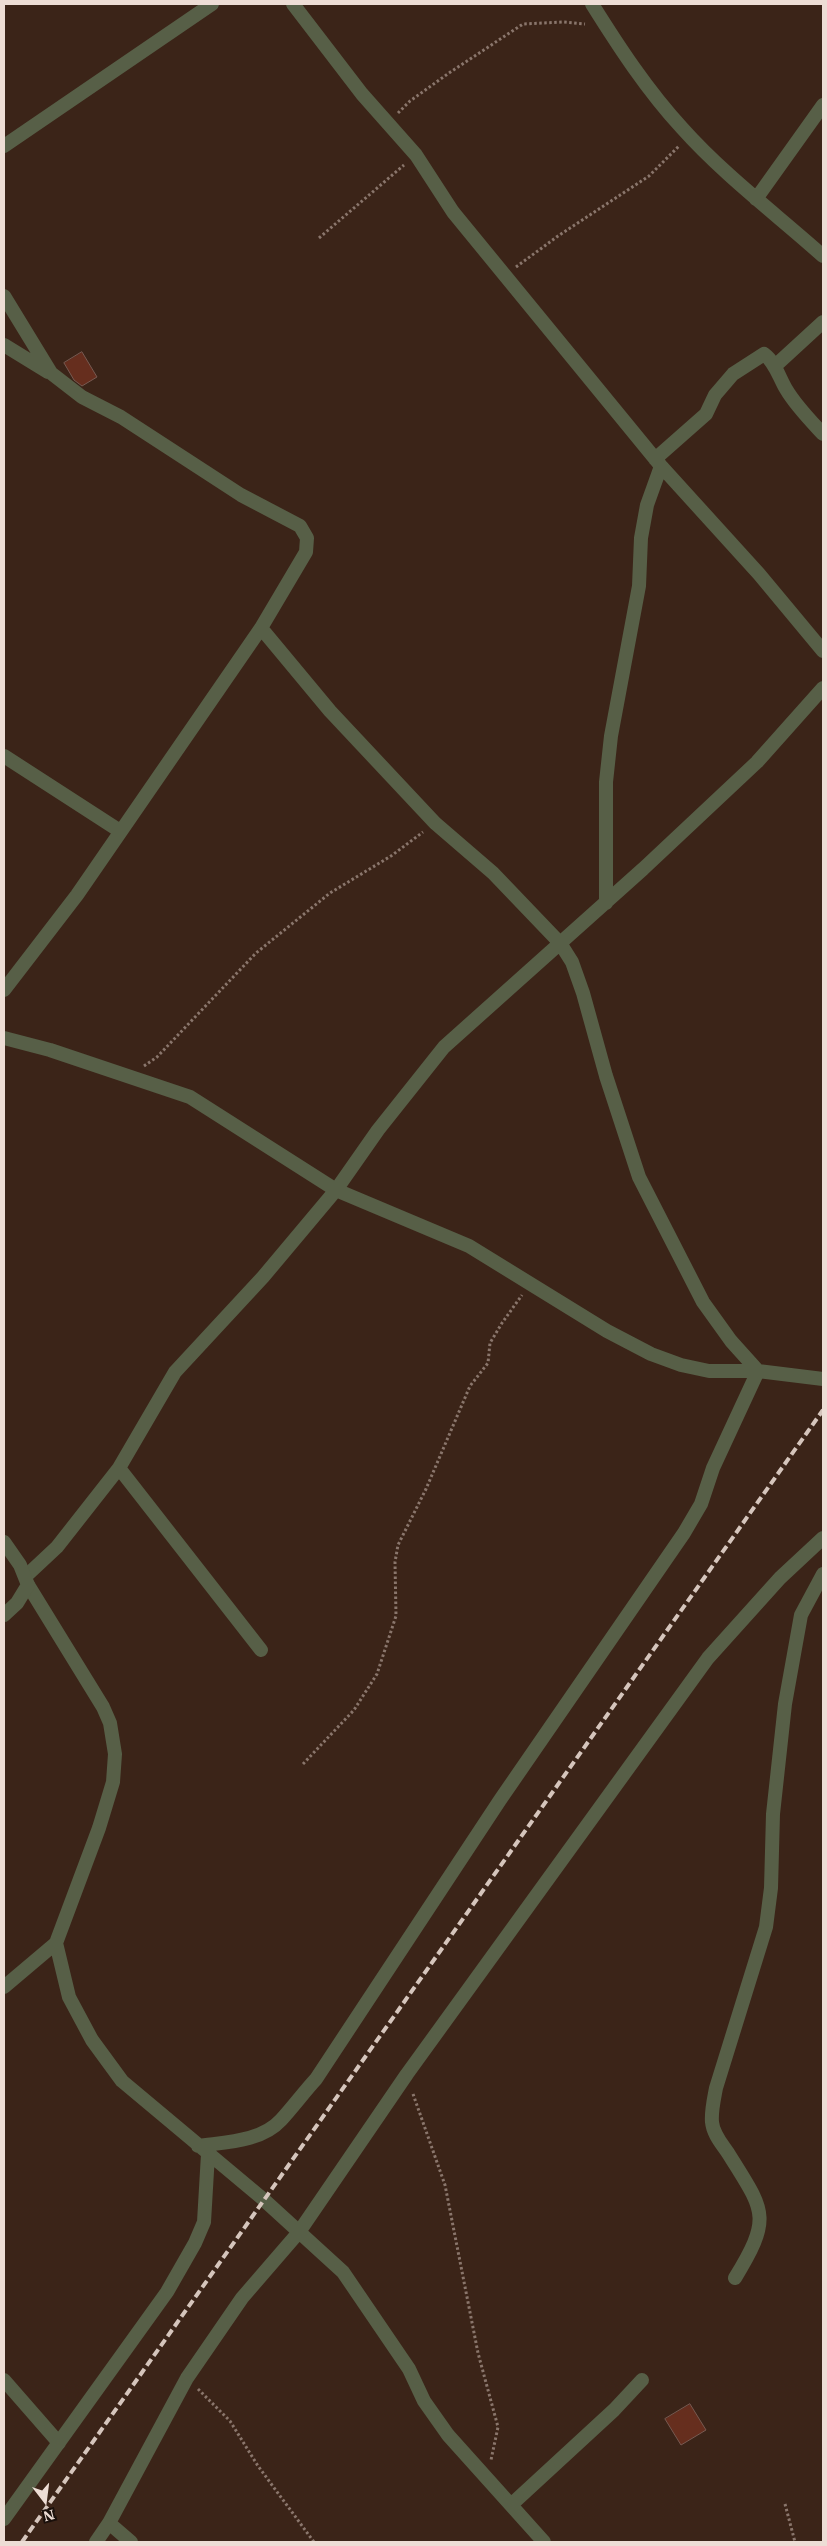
<!DOCTYPE html>
<html>
<head>
<meta charset="utf-8">
<style>
	body { margin:0 }
	#map { position:relative; width:827px; height:2546px; overflow:hidden; background:#3b2418; font-family:"IBM Plex Serif",serif }
	canvas { display:block }
	.frame { position:absolute; inset:0; border:5px solid #edddd5; pointer-events:none }
	.north { position:absolute; left:20px; top:2476px; width:50px; height:50px; -webkit-text-stroke:4px #1a100b; paint-order:stroke; rotate:165deg; font-size:14px; font-weight:700; line-height:20px; text-align:center; color:#edddd5 }
	.north::after { content:''; display:block; margin:auto; width:18px; height:22px; background:#edddd5; clip-path:polygon(50% 0,100% 100%,50% 72%,0 100%) }
</style>
</head>
<body>
<div id="map">
<canvas width="827" height="2546"></canvas>
<div class="frame"></div>
<div class="north">N</div>
</div>
<script>
const g = document.querySelector('canvas').getContext('2d');
g.lineJoin = 'round';
function fill(path, color) { g.fillStyle = color; g.fill(path, 'evenodd'); }
function stroke(path, color, width, dash) { g.strokeStyle = color; g.lineWidth = width; g.lineCap = dash ? 'butt' : 'round'; g.setLineDash(dash || []); g.stroke(path); }
const building = new Path2D(`
	M 82,352 L 97,377 L 82,386 L 74,380 L 64,363 Z
	M 690,2404 L 706,2430 L 681,2445 L 665,2419 Z`);
const path = new Path2D(`
	M 398,113 L 410,101 L 449,73 L 523,24 L 563,22 L 585,24
	M 319,238 L 404,165
	M 516,267 L 558,236 L 649,176 L 679,146
	M 144,1066 L 157,1057 L 256,953 L 330,893 L 391,856 L 423,832
	M 303,1764 L 354,1710 L 377,1674 L 396,1616 L 395,1562 L 398,1545 L 426,1489 L 470,1386 L 488,1363 L 490,1343 L 502,1323 L 522,1295
	M 413,2094 L 445,2185 L 478,2353 L 498,2427 L 491,2460
	M 198,2389 L 230,2421 L 258,2466 L 314,2542
	M 785,2504 L 795,2542`);
const minor = new Path2D(`
	M 293,4 L 362,94 L 416,155 L 453,212 L 661,466 L 759,574 L 823,651
	M 592,4 C 619,47 647,90 682,128 C 724,175 776,214 823,256
	M 4,146 L 212,4
	M 756,199 L 823,105
	M 4,296 L 51,373 L 82,397 L 121,417 L 241,495 L 300,526 L 307,538 L 306,552 L 261,628 L 77,895 L 4,990
	M 4,345 L 48,372
	M 775,366 L 823,322
	M 655,459 L 706,414 L 715,395 L 733,374 L 764,354 C 775,362 779,377 786,389 C 796,406 810,420 823,434
	M 4,756 L 120,831
	M 606,903 L 606,782 L 611,736 L 639,586 L 641,538 L 647,505 L 661,466
	M 4,1038 L 50,1050 L 190,1097 L 336,1190 L 469,1246 L 607,1331 L 651,1354 L 681,1365 L 709,1371 L 758,1371 L 823,1379
	M 119,1468 L 261,1650
	M 26,1576 L 57,1547 L 119,1468 L 175,1372 L 263,1277 L 336,1190 L 378,1130 L 444,1047 L 643,869 L 757,762 L 823,688
	M 28,1585 L 103,1707 L 110,1723 L 115,1754 L 113,1782 L 99,1828 L 56,1943 L 69,1997 L 92,2040 L 122,2081 L 263,2199 L 343,2272 L 409,2369 L 424,2401 L 448,2435 L 544,2542
	M 4,1987 L 56,1943
	M 198,2146 C 225,2142 261,2142 281,2120 C 293,2107 304,2092 316,2079 L 500,1800 L 684,1533 L 701,1504 L 713,1468 L 758,1371 L 731,1341 L 703,1302 L 639,1177 L 606,1076 L 583,993 L 572,962 L 560,943 L 493,873 L 435,823 L 330,711 L 261,628
	M 735,2278 C 773,2216 764,2211 728,2153 C 722,2144 713,2134 712,2122 C 711,2111 714,2099 716,2088 L 766,1927 L 771,1888 L 773,1814 L 785,1704 L 801,1615 L 823,1574
	M 4,2380 L 59,2443
	M 512,2504 L 614,2410 L 642,2380
	M 4,2519 L 167,2292 L 195,2243 L 204,2222 L 208,2154
	M 109,2523 L 131,2542
	M 96,2542 L 109,2523 L 187,2378 L 242,2298 L 299,2232 L 407,2074 L 708,1658 L 780,1578 L 823,1538`);
const tertiary = new Path2D(`
	M 4,1542 L 20,1565 L 28,1585 L 17,1603 L 4,1615`);
const rail = new Path2D(`
	M 22,2542 L 823,1410`);
fill(building, '#662e1e');
stroke(building, '#775a51', 1);
stroke(path, '#8a766c', 3, [2.5, 2.5]);
stroke(minor, '#575f47', 14);
stroke(tertiary, '#575f47', 14);
stroke(rail, '#d5c5bc', 4, [8, 4]);
</script>
</body>
</html>
